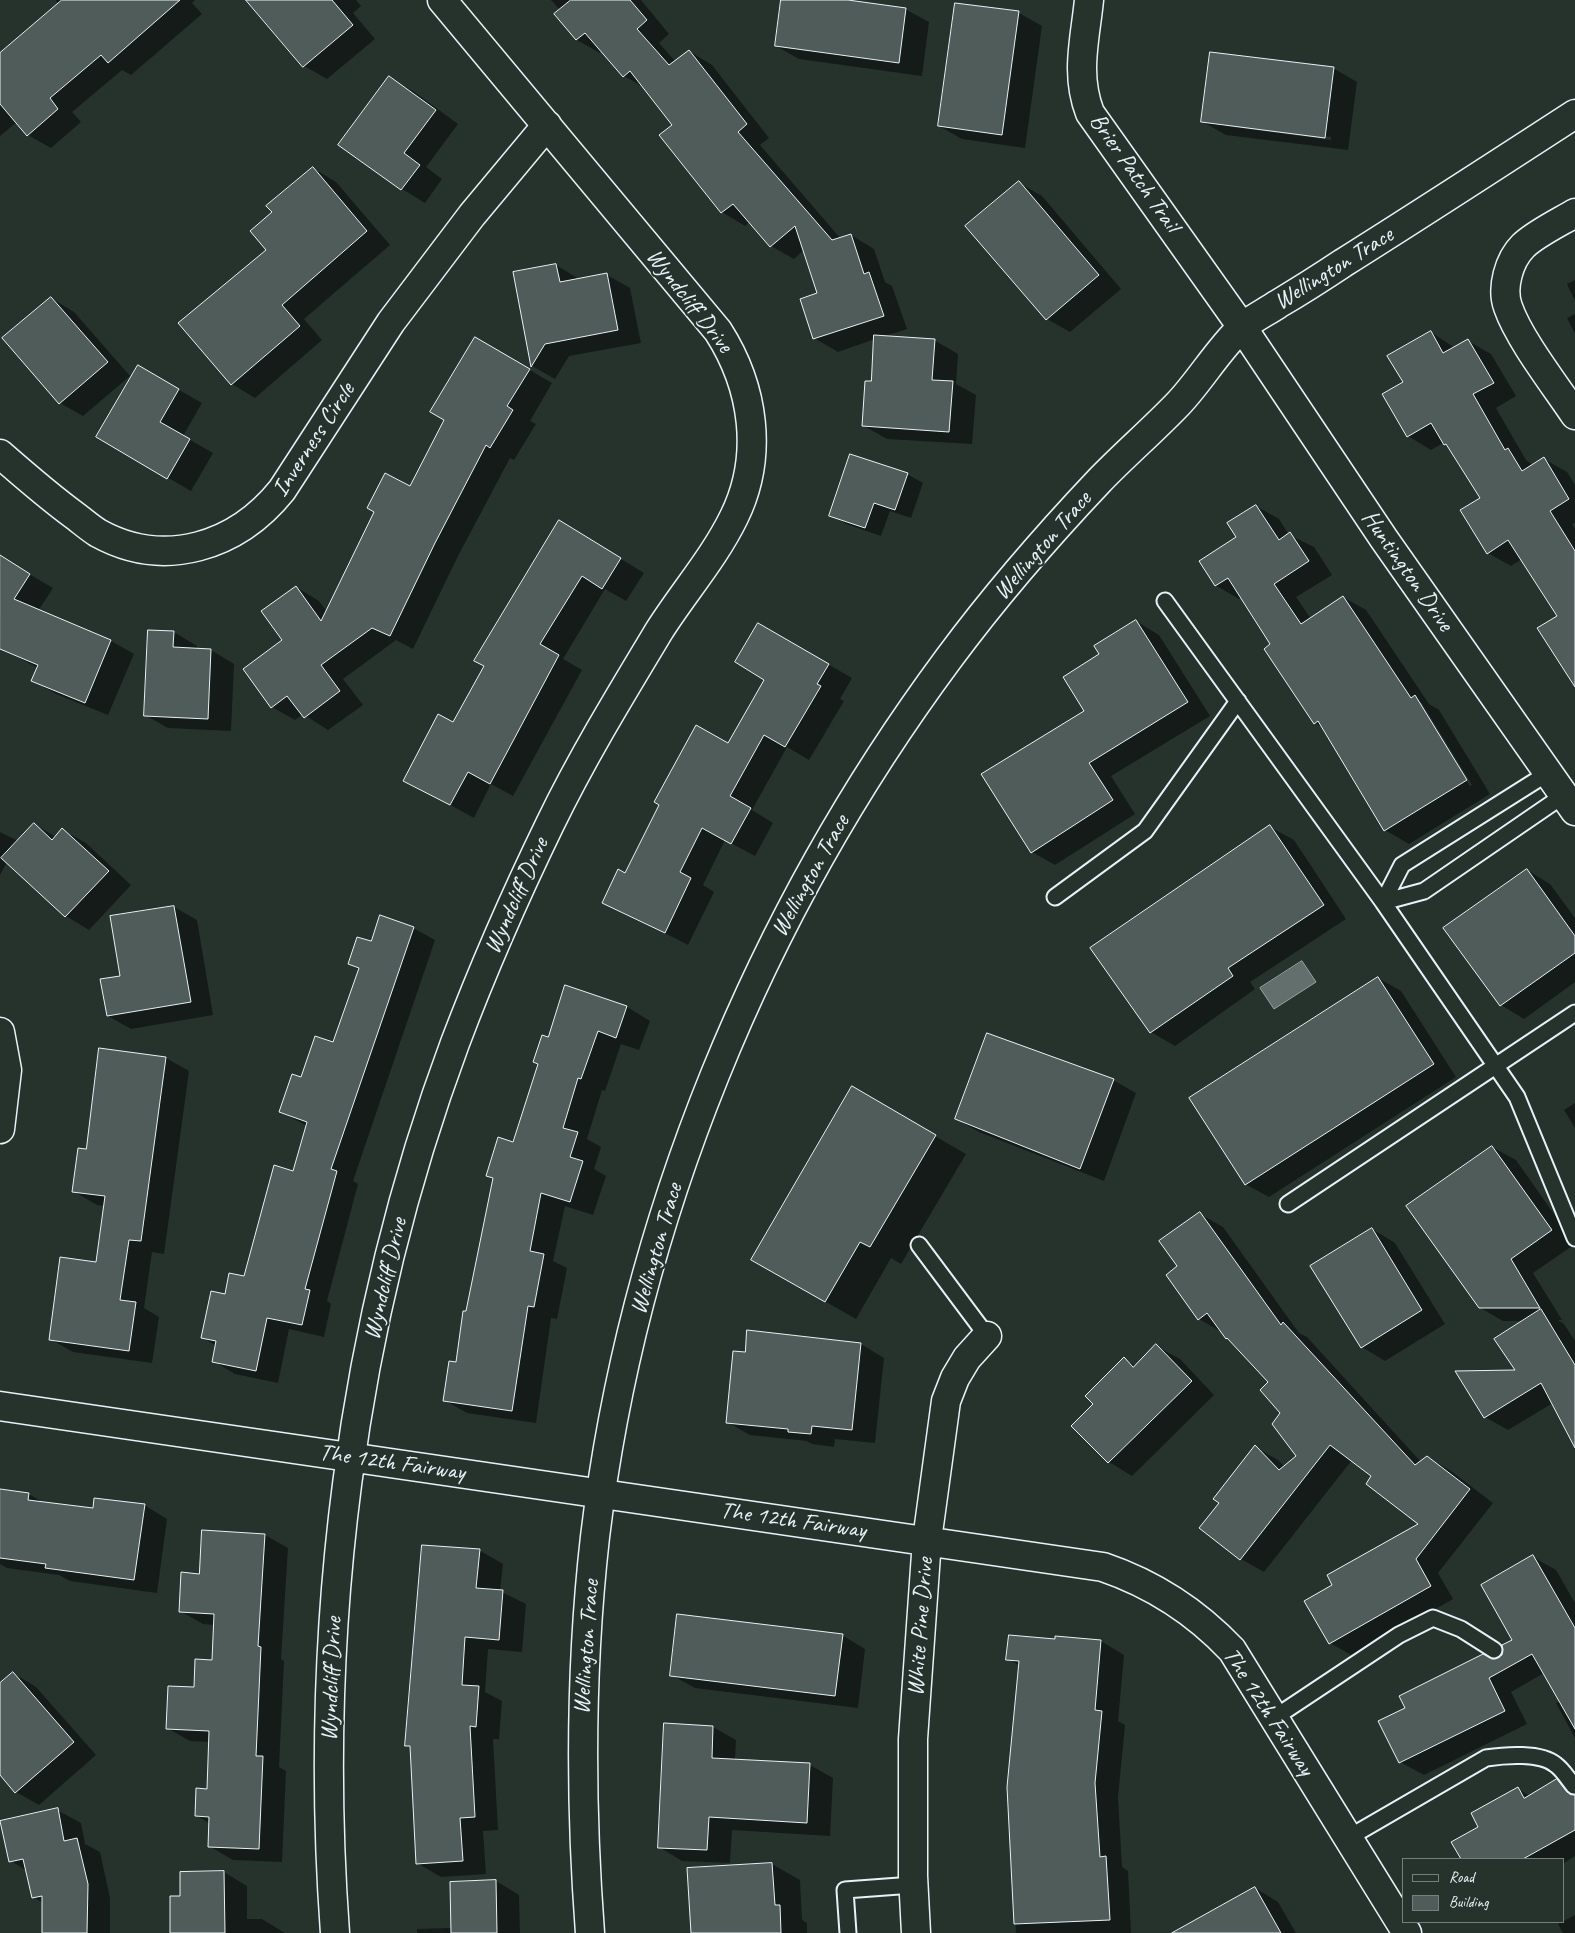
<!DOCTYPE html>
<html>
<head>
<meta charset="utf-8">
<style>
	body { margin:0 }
	#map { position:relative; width:1575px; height:1933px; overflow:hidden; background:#26332d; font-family:Caveat,sans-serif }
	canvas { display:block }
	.legend { position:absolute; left:1402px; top:1858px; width:162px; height:65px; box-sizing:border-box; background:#26332d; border:1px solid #747f7e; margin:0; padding:6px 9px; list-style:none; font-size:15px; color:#e8f1f8 }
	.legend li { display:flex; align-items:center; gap:10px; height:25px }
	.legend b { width:25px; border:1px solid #747f7e }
</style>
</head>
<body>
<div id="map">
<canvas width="1575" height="1933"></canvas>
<ul class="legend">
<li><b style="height:6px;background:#26332d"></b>Road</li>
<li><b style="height:14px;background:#505c59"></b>Building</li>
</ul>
</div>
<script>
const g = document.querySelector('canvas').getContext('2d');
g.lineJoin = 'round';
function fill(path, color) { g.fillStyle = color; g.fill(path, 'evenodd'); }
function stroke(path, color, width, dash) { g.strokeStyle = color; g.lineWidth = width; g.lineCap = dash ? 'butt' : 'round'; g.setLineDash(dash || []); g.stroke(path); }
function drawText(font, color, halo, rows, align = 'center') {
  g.font = font + ' Caveat,sans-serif'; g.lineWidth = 4.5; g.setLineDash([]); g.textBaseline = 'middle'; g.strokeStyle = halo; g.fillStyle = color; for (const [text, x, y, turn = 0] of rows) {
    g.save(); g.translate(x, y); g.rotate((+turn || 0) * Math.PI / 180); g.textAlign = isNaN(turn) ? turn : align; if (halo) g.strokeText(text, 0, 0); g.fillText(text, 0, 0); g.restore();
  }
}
const water = new Path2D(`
	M 1302,961 L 1316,982 L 1274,1009 L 1260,988 Z`);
const shadow = new Path2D(`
	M 56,0 L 195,0 L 192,3 L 202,14 L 131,75 L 122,70 L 72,112 L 81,122 L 51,148 L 28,135 L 17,122 L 0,136 L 0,54 L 58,5 Z
	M 266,0 L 356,0 L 361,6 L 353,13 L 375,39 L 327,79 L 304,66 Z
	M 551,0 L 641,0 L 669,34 L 659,43 L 676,62 L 689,51 L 712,65 L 769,138 L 760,145 L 841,239 L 851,235 L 874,249 L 885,282 L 892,286 L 907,329 L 882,337 L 934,340 L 958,354 L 956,384 L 976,395 L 972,444 L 887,439 L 864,426 L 872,383 L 875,339 L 838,352 L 814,338 L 819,294 L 804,250 L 794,259 L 771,246 L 750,222 L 745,226 L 722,212 L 674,126 L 645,88 L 624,76 L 602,51 L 600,53 L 577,40 L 556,15 L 560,10 Z
	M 782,0 L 839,0 L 905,9 L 929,22 L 922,76 L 799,59 L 776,46 Z
	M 956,4 L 1019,13 L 1042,26 L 1025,148 L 962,139 L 939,126 Z
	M 1333,68 L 1357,82 L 1348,150 L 1226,135 L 1203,122 ZM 1226,124 L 1331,137 L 1331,140 L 1226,126 Z
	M 389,78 L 413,91 L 458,124 L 426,167 L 442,179 L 425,203 L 402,189 L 340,144 Z
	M 313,168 L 336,182 L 390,245 L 304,319 L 322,340 L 255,398 L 232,384 L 180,324 L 267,250 L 274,212 Z
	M 1019,183 L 1042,196 L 1121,289 L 1070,332 L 1047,319 Z
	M 556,265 L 579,279 L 607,275 L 630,288 L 641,343 L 569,356 L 555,379 L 532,366 L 515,273 Z
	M 1575,280 L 1575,301 L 1567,284 Z
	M 51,298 L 74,312 L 130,376 L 83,416 L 60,403 Z
	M 1575,314 L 1575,334 L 1567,318 Z
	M 1431,332 L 1455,348 L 1468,341 L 1491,354 L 1516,396 L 1496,408 L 1526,460 L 1533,465 L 1544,459 L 1567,472 L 1575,485 L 1575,523 L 1572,524 L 1575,529 L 1575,675 L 1559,616 L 1522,559 L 1511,566 L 1488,553 L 1482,498 L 1445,442 L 1431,450 L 1408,436 L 1405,383 Z
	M 499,352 L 552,383 L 530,421 L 536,424 L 514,460 L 510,458 L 458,556 L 413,649 L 396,640 L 343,679 L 363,705 L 328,730 L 303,714 L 295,720 L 272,707 L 296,587 L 319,601 L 327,612 Z
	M 139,367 L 202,403 L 183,436 L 213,453 L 191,491 L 98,437 Z
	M 907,474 L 923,483 L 911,518 L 890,511 L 881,536 L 846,524 L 831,515 Z
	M 1256,506 L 1279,519 L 1289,535 L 1314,547 L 1332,575 L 1296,597 L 1311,619 L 1343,597 L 1366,610 L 1429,704 L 1439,710 L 1490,794 L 1409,844 L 1385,830 L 1325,729 L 1315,723 L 1272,644 L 1242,597 L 1239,599 L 1215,585 ZM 1418,702 L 1421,702 L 1472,785 L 1470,786 Z
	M 582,535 L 644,573 L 626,601 L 605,589 L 563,659 L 582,670 L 513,796 L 491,784 L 474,818 L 405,780 L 454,724 Z
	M 0,557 L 53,588 L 38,611 L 111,641 L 134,654 L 108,715 L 56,694 L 33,681 L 38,668 L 0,648 Z
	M 1136,621 L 1159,635 L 1210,716 L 1111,776 L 1135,814 L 1055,865 L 1032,852 L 1086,711 L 1101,655 Z
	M 758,624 L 852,678 L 840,699 L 844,701 L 809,760 L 787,747 L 752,810 L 773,823 L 755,856 L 725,840 L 703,885 L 714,892 L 688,945 L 604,902 L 728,744 L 766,680 Z
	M 174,632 L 197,646 L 197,650 L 211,650 L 234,664 L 231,731 L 168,728 L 145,715 Z
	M 34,824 L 56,837 L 62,830 L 86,843 L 131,885 L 89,930 L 66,916 L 7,862 L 0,875 L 0,832 L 18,841 Z
	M 1270,827 L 1294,840 L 1346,919 L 1250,982 L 1255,989 L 1175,1046 L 1151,1032 L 1092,948 Z
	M 1527,870 L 1550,884 L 1575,918 L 1575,982 L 1524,1019 L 1501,1005 Z
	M 174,907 L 197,920 L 213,1015 L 131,1029 L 108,1016 Z
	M 413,928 L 435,940 L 353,1181 L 358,1184 L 327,1301 L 331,1304 L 324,1337 L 289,1329 L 278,1383 L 235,1374 L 213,1361 L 216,1346 L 202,1337 L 226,1295 L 245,1278 L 294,1172 L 307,1126 L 281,1112 L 302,1079 L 334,1044 L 359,970 L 349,964 L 372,943 Z
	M 1378,978 L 1401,991 L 1456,1077 L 1269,1197 L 1245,1184 Z
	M 566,987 L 627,1007 L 650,1021 L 639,1050 L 621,1044 L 605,1091 L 602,1090 L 587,1139 L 601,1147 L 594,1169 L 606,1176 L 593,1215 L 565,1206 L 553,1261 L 567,1268 L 557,1319 L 551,1318 L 536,1423 L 467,1413 L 444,1400 L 457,1364 L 494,1179 L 487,1175 L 514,1143 Z
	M 166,1058 L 189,1071 L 164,1254 L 152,1252 L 144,1308 L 159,1317 L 152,1363 L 73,1352 L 50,1339 L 97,1263 L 105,1206 L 97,1205 L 73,1191 L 87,1150 Z
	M 1113,1080 L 1136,1093 L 1104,1181 L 979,1132 L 956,1119 Z
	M 852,1088 L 966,1154 L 901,1264 L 891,1258 L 856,1319 L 753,1260 Z
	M 1575,1103 L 1575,1128 L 1564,1110 Z
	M 1492,1147 L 1516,1160 L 1575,1244 L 1533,1273 L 1562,1320 L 1558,1320 L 1564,1324 L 1575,1341 L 1575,1445 L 1553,1403 L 1508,1430 L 1485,1417 L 1517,1371 L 1525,1321 L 1503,1321 L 1479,1307 Z
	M 1200,1214 L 1223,1227 L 1299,1333 L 1307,1337 L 1421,1462 L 1427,1457 L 1451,1471 L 1493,1503 L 1438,1573 L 1453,1599 L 1353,1656 L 1330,1643 L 1334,1585 L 1421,1524 L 1373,1476 L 1352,1460 L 1264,1572 L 1241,1559 L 1220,1503 L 1255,1447 L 1278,1460 L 1285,1467 L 1297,1456 L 1270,1382 L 1223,1333 L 1199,1319 L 1179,1267 Z
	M 1372,1229 L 1395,1243 L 1445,1324 L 1385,1361 L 1362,1347 L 1312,1267 Z
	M 861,1344 L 884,1358 L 875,1443 L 835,1439 L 834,1447 L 812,1444 L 807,1441 L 750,1435 L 727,1422 L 746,1354 Z
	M 1156,1346 L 1180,1359 L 1214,1395 L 1132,1476 L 1109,1462 L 1073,1426 L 1095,1404 L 1124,1359 L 1136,1366 Z
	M 0,1490 L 29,1494 L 44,1503 L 94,1509 L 144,1505 L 167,1519 L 157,1593 L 70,1581 L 59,1575 L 7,1568 L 0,1564 Z
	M 265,1535 L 288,1548 L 281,1659 L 284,1661 L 279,1767 L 286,1771 L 282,1862 L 233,1860 L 209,1846 L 210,1824 L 196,1815 L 208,1790 L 210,1742 L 190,1741 L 167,1728 L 213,1661 L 214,1625 L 203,1624 L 180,1611 L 200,1575 Z
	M 479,1550 L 503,1564 L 500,1591 L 526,1604 L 522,1652 L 488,1649 L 485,1692 L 502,1701 L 499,1739 L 493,1739 L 498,1830 L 483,1831 L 486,1874 L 441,1877 L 417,1863 L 411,1748 L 407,1745 Z
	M 1533,1557 L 1556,1570 L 1575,1603 L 1575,1738 L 1556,1703 L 1560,1701 L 1544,1673 L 1511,1692 L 1527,1724 L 1424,1775 L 1400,1762 L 1406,1709 L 1503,1656 L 1514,1640 Z
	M 842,1635 L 865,1649 L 858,1708 L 695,1688 L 671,1675 Z
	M 1056,1637 L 1101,1641 L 1124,1655 L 1118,1721 L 1125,1725 L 1118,1797 L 1122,1867 L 1128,1871 L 1131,1933 L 1016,1933 L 1009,1787 L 1020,1666 L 1008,1659 L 1056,1641 Z
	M 13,1673 L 36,1687 L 96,1755 L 39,1805 L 16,1792 L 0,1774 L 0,1685 Z
	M 713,1727 L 736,1740 L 735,1760 L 810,1765 L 833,1778 L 830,1836 L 732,1830 L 730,1863 L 682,1861 L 659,1847 Z
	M 1518,1789 L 1530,1796 L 1575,1797 L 1575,1856 L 1564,1863 L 1564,1859 L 1462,1859 L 1453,1843 L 1480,1827 Z
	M 57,1810 L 81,1823 L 85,1844 L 100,1852 L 110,1898 L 110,1933 L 43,1933 L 43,1903 L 33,1897 L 27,1871 L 11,1861 Z
	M 772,1864 L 800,1880 L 802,1920 L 807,1923 L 807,1933 L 692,1933 L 688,1869 Z
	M 224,1872 L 247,1886 L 247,1919 L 262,1919 L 285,1933 L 172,1933 L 182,1897 Z
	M 496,1881 L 519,1895 L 520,1933 L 417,1933 L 417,1929 L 452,1928 Z
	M 1255,1888 L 1278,1902 L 1296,1933 L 1175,1933 Z
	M 1575,1915 L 1575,1933 L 1563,1933 L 1558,1924 Z`);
const building = new Path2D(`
	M 62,0 L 180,0 L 108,63 L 101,55 L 50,98 L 58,109 L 27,136 L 0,104 L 0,53 Z
	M 246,0 L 332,0 L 353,25 L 303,67 Z
	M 571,0 L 630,0 L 647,20 L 637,29 L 669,65 L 689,50 L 747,124 L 738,132 L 832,240 L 851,234 L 864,274 L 869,272 L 884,316 L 813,339 L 800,299 L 817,293 L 795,226 L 770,247 L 733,204 L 721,213 L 659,135 L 672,125 L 630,71 L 623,77 L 585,33 L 576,40 L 554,14 Z
	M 781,0 L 848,0 L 906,8 L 899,63 L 775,46 Z
	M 955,3 L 1019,11 L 1002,135 L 938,126 Z
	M 1210,52 L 1334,67 L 1325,138 L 1201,122 Z
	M 389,76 L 436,110 L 404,153 L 420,165 L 401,190 L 338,145 Z
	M 313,167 L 367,231 L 282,305 L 300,326 L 231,385 L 178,323 L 266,250 L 250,231 L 272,212 L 266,206 Z
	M 1019,181 L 1099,275 L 1046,320 L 965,226 Z
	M 556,264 L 560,282 L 607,273 L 618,330 L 545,344 L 531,367 L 513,272 Z
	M 51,297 L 108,362 L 59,404 L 2,338 Z
	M 1431,331 L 1443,353 L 1468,339 L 1494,383 L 1473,394 L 1505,450 L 1508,448 L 1522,471 L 1544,457 L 1569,499 L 1550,511 L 1575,551 L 1575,687 L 1537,628 L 1557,616 L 1508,540 L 1487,554 L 1460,510 L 1480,498 L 1446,444 L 1444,445 L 1431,423 L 1407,437 L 1382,394 L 1403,382 L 1387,356 Z
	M 874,335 L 935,339 L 932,380 L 953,381 L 949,432 L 862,426 L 865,381 L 871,381 Z
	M 475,337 L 530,369 L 507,406 L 513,410 L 490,448 L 486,445 L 435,543 L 390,636 L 372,628 L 321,665 L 340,691 L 304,718 L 287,696 L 271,708 L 243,669 L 282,640 L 261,611 L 296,586 L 321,621 L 374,512 L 367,508 L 385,473 L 410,486 L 444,420 L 430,412 Z
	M 138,365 L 179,389 L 160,422 L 190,439 L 167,479 L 96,437 Z
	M 850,454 L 908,473 L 895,510 L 874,503 L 865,528 L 829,516 Z
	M 1256,505 L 1279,540 L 1290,532 L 1309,561 L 1274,584 L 1301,624 L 1343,596 L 1411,698 L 1415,695 L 1467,780 L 1384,831 L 1318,721 L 1314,724 L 1264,649 L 1270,644 L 1228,578 L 1215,586 L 1199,561 L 1236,537 L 1227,523 Z
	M 559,520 L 621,558 L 602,589 L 582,576 L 540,644 L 559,655 L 490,784 L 468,772 L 450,805 L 403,781 L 438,714 L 453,722 L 484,666 L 474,661 Z
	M 0,555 L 30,574 L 14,599 L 111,640 L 85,703 L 31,681 L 38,665 L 0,649 Z
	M 1136,620 L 1188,702 L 1089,763 L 1113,800 L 1031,853 L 981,774 L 1084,711 L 1063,677 L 1099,654 L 1094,646 Z
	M 758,623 L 829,664 L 817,684 L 821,686 L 785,747 L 764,735 L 730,796 L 751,808 L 731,844 L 702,828 L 680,872 L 691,878 L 665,933 L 602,903 L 618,869 L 625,873 L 659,805 L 654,802 L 696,725 L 728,743 L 764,680 L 735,662 Z
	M 148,630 L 174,631 L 173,647 L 211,649 L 208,719 L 144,716 Z
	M 34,823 L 52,840 L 62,828 L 109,871 L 65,917 L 1,858 Z
	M 1270,825 L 1324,905 L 1228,968 L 1233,976 L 1150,1033 L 1090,948 Z
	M 1527,869 L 1575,936 L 1575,953 L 1500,1006 L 1443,928 Z
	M 174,906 L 191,1002 L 107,1016 L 100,979 L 120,976 L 110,916 Z
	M 380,915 L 414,927 L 331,1169 L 337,1171 L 305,1289 L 310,1290 L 302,1325 L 267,1318 L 256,1371 L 212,1362 L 216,1341 L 201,1338 L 211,1291 L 225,1294 L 229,1273 L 244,1276 L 274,1165 L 293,1171 L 307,1122 L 279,1112 L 292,1074 L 301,1077 L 315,1036 L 333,1042 L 359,968 L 348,964 L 357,937 L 371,941 Z
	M 1378,977 L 1434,1064 L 1245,1185 L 1189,1098 Z
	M 565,985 L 627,1006 L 616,1038 L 598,1031 L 581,1079 L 578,1078 L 563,1128 L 578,1132 L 570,1157 L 583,1161 L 570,1202 L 541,1193 L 530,1251 L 544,1254 L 534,1307 L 528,1306 L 512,1411 L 443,1401 L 449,1361 L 456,1362 L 463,1311 L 466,1311 L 493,1178 L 486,1176 L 498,1137 L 513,1142 L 538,1064 L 533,1062 L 542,1035 L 548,1037 Z
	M 987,1033 L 1114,1079 L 1080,1169 L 955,1119 Z
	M 99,1048 L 166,1057 L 141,1241 L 129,1240 L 120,1300 L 136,1302 L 129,1351 L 49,1340 L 60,1257 L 96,1262 L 105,1196 L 72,1192 L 78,1148 L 86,1149 Z
	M 852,1086 L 936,1135 L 870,1247 L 860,1242 L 825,1302 L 751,1260 Z
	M 1492,1146 L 1552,1230 L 1511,1259 L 1540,1308 L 1479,1308 L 1406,1206 Z
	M 1200,1212 L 1281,1325 L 1283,1322 L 1415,1465 L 1427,1456 L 1470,1489 L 1416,1559 L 1431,1586 L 1329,1644 L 1304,1601 L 1332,1585 L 1327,1575 L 1418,1524 L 1366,1484 L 1371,1476 L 1330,1445 L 1240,1560 L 1199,1528 L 1219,1503 L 1213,1499 L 1255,1445 L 1279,1470 L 1296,1456 L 1272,1424 L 1280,1413 L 1260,1390 L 1268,1382 L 1227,1338 L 1226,1339 L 1207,1313 L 1198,1320 L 1166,1275 L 1177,1266 L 1159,1241 Z
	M 1372,1228 L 1422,1310 L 1361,1348 L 1310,1266 Z
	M 1541,1309 L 1575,1365 L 1575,1448 L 1541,1383 L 1484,1418 L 1455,1371 L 1515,1370 L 1494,1339 Z
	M 747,1330 L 861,1343 L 852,1430 L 812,1426 L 811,1434 L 788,1432 L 788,1429 L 726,1423 L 733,1351 L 745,1352 Z
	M 1156,1344 L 1192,1381 L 1108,1463 L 1071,1426 L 1093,1404 L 1085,1396 L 1124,1357 L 1133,1367 Z
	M 0,1489 L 29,1493 L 28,1500 L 93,1508 L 94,1498 L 145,1504 L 134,1580 L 45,1568 L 46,1564 L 0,1558 Z
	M 202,1530 L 265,1534 L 258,1646 L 261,1647 L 256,1756 L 263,1756 L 259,1849 L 208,1847 L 209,1817 L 195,1816 L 196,1788 L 207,1789 L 209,1731 L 166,1729 L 168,1686 L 194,1687 L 195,1659 L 212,1660 L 214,1614 L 179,1612 L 181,1572 L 199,1574 Z
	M 422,1545 L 480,1549 L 476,1588 L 503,1590 L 499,1640 L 465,1637 L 462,1685 L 479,1686 L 476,1727 L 470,1726 L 475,1817 L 460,1818 L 463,1861 L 416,1864 L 410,1746 L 405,1746 Z
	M 1533,1555 L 1575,1628 L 1575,1729 L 1532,1654 L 1489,1678 L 1505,1711 L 1399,1763 L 1378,1721 L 1405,1708 L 1399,1696 L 1483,1654 L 1493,1659 L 1502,1655 L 1502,1645 L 1512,1640 L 1481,1585 Z
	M 677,1614 L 843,1634 L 835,1696 L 670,1676 Z
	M 1009,1635 L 1055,1639 L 1055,1636 L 1101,1640 L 1095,1710 L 1102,1711 L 1095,1783 L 1100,1857 L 1106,1856 L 1110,1920 L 1014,1924 L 1007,1787 L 1019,1661 L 1006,1660 Z
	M 13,1672 L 74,1742 L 15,1793 L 0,1775 L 0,1683 Z
	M 664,1723 L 713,1726 L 712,1758 L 810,1763 L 807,1823 L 709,1817 L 707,1850 L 658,1848 Z
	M 1557,1779 L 1567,1792 L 1575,1795 L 1575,1830 L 1523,1859 L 1461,1859 L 1451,1842 L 1478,1827 L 1471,1813 L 1518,1787 L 1524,1798 Z
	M 58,1808 L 64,1841 L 77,1838 L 88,1884 L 87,1933 L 42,1933 L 42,1896 L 32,1898 L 23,1859 L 9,1862 L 0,1821 Z
	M 772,1863 L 775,1905 L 780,1905 L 781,1933 L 691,1933 L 687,1868 Z
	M 224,1871 L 225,1933 L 170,1933 L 170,1896 L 180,1896 L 180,1872 Z
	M 496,1880 L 497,1933 L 451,1933 L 450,1882 Z
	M 1255,1887 L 1281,1933 L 1172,1933 Z`);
const lane = new Path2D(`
	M 1165,601 L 1383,902 L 1517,1097 L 1575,1238
	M 1548,773 L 1402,865 L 1383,902 L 1424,891 L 1564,795
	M 1055,897 L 1145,831 L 1238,701
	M 1288,1204 L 1575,1013
	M 919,1245 L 987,1336
	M 1274,1718 L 1399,1635 L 1433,1618 L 1461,1629 L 1494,1650
	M 1348,1838 L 1486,1758 C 1505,1755 1541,1752 1556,1765 C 1563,1770 1568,1779 1574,1786
	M 848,1933 L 845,1890 L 913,1885`);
const street = new Path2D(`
	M 1089,0 C 1085,40 1075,74 1090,113 L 1242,327 L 1384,539 L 1575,811
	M 1575,213 C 1560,222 1535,234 1523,246 C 1509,260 1501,288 1508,307 C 1519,339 1555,385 1575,415
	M 0,454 C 24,475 48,496 74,515 C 82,521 90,528 98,533 C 165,570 237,546 282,490 L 391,322 L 472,215 L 547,125
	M 0,1032 L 7,1070 L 0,1129
	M 0,1406 L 1103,1567 C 1153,1584 1196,1612 1232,1650 L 1407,1933
	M 335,1933 C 313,1634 350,1325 455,1043 C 483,969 515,896 550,824 C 582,758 621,694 659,631 C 683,593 714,558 734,517 C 764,456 754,387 718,331 L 442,0
	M 916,1933 L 913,1876 L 913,1739 L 927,1540 L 946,1401 L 955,1378 L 967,1358 L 987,1336`);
const secondary = new Path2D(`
	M 590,1933 C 580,1801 580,1669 595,1537 C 633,1220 759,914 949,658 C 995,596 1046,537 1099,481 C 1124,455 1152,431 1178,404 C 1200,381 1217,351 1241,328 C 1252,319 1266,312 1278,304 C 1300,291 1322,277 1343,263 C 1421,214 1498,164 1575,114`);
const streetNames = [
	["Brier Patch Trail",1134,173,55],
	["Wellington Trace",1334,269,-32],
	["Wyndcliff Drive",689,301,52],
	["Inverness Circle",314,440,-57],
	["Wellington Trace",1043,546,-49],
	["Huntington Drive",1407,571,55],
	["Wellington Trace",811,876,-61],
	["Wyndcliff Drive",517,896,-66],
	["Wellington Trace",657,1249,-74],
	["Wyndcliff Drive",386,1279,-77],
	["The 12th Fairway",392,1463,8],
	["The 12th Fairway",793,1521,8],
	["White Pine Drive",921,1627,-86],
	["Wellington Trace",587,1647,-86],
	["Wyndcliff Drive",332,1679,-88],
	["The 12th Fairway",1268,1712,57]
];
fill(water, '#636f6d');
stroke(water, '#98a3a5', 1);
fill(shadow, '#0007');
fill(building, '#505c59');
stroke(building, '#e8f1f8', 1);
stroke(lane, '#e8f1f8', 19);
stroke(street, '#e8f1f8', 31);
stroke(secondary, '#e8f1f8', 31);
stroke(lane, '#26332d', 15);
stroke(street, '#26332d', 28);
stroke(secondary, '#26332d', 28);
drawText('24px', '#e8f1f8', '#26332d', streetNames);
</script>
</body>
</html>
